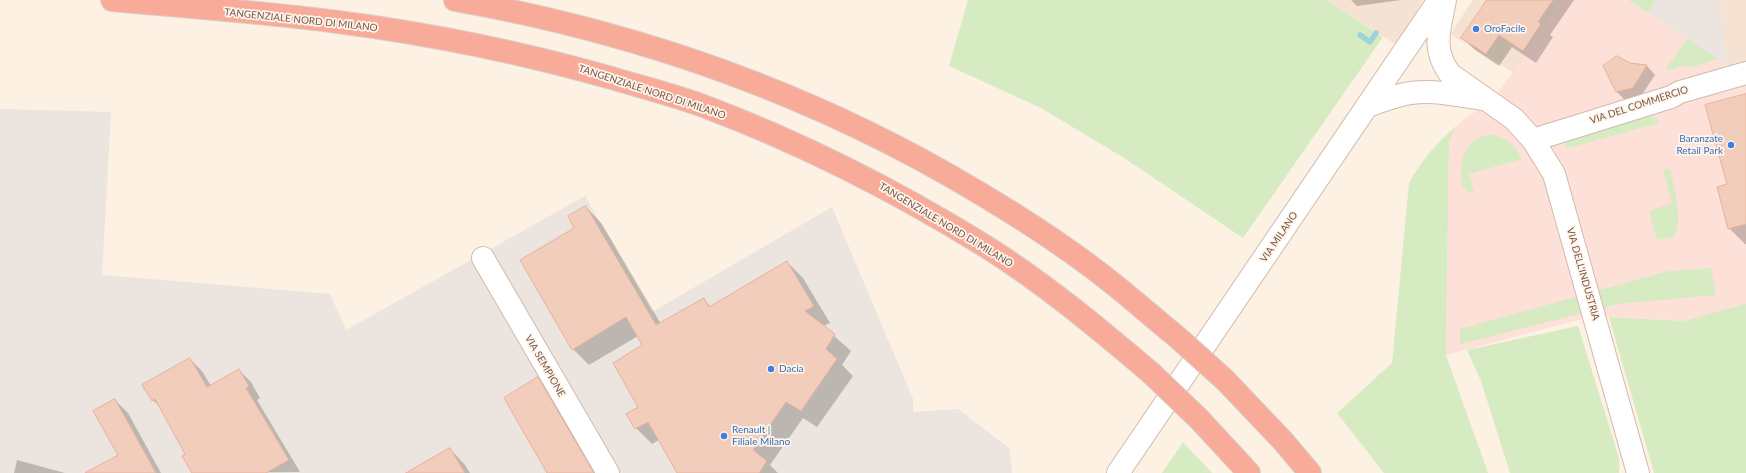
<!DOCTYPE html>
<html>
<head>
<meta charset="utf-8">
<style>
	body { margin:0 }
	canvas { display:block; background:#fdf1e4 }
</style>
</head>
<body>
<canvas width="1746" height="473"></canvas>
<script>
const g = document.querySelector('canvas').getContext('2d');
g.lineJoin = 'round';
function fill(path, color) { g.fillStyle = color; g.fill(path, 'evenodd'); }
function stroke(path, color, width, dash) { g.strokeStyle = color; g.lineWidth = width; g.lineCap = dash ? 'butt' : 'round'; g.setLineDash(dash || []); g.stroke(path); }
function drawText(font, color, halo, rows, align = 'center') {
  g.font = font + ' Lato,sans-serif'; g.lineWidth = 3.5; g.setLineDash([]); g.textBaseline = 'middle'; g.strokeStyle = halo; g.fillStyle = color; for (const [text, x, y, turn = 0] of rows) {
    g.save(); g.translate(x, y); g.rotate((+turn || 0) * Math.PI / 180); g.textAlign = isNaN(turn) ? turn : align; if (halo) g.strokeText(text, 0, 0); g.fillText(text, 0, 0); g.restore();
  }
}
const residential = new Path2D(`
	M 1327,0 L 1422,0 L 1400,47 Z
	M 1473,0 L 1563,0 L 1514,73 L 1450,34 Z
	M 1720,0 L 1746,0 L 1746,70 L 1728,75 Z`);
const commercial = new Path2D(`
	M 1563,0 L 1628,0 L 1727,65 L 1728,75 L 1746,79 L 1746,328 L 1671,320 L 1593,316 L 1446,355 L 1449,142 L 1455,127 L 1468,116 L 1491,103 Z`);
const industrial = new Path2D(`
	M 1656,0 L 1720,0 L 1727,65 L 1648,13 Z
	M 0,109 L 111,112 L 102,275 L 330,294 L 346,330 L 585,196 L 652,312 L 832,207 L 913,399 L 913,412 L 958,409 L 1009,448 L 1012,473 L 0,473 Z`);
const green = new Path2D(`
	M 968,0 L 1327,0 L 1383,37 L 1243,238 L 1124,158 L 1041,108 L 949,66 Z
	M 1628,0 L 1656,0 L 1648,13 Z
	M 1687,39 L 1718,59 L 1689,68 L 1687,65 L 1666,71 L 1666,69 Z
	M 1650,116 L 1657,118 L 1659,123 L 1565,149 L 1565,142 L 1571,137 Z
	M 1455,127 L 1449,142 L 1446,355 L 1488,473 L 1384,473 L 1337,413 L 1392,363 L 1409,183 C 1422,160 1436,143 1455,127 Z
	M 1491,135 C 1508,136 1514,145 1522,159 L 1469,174 L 1474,192 L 1469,193 L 1462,186 C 1459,162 1463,137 1491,135 Z
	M 1670,169 C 1673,184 1685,225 1673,237 L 1657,240 L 1649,211 L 1672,203 L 1663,170 Z
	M 1711,268 L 1716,295 L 1618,304 L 1460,344 L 1460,329 L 1669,271 Z
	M 1746,304 L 1746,473 L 1654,473 L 1609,317 L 1684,321 Z
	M 1578,326 L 1619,458 L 1619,473 L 1510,473 L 1481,381 L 1467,350 Z
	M 1183,442 L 1212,473 L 1162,473 Z`);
const shadow = new Path2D(`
	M 1351,0 L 1401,0 L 1357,6 Z
	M 1488,0 L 1574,0 L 1550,35 L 1553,37 L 1536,63 L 1512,47 L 1499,66 L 1475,50 L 1463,38 Z
	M 1630,64 L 1647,66 L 1655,75 L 1641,96 L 1626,101 L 1617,92 Z
	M 1746,95 L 1746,244 L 1745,244 L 1729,228 L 1729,185 Z
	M 586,207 L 602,224 L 661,324 L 703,299 L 711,307 L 787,262 L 803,278 L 830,323 L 823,326 L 851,351 L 842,365 L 853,376 L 817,427 L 803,418 L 770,465 L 778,473 L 678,473 L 659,440 L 652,444 L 636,428 L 639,408 L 644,345 L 638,336 L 589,365 L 573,349 L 576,228 Z
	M 190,359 L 202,371 L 211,386 L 239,370 L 251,382 L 260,398 L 257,400 L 300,472 L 194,473 L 186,454 L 161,408 L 153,400 Z
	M 537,378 L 553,394 L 599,473 L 548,473 Z
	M 115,400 L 128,413 L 161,473 L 103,473 L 119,455 Z
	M 450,449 L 465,465 L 470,473 L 408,473 Z
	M 17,460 L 65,473 L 14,473 Z`);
const stream = new Path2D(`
	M 1360,35 L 1370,42 L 1376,33`);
const building = new Path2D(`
	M 1487,0 L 1553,0 L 1538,22 L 1541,24 L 1523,51 L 1499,35 L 1486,54 L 1461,38 Z
	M 1617,56 L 1630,63 L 1647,65 L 1633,88 L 1616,92 L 1603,66 Z
	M 1746,94 L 1746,224 L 1728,229 L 1717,187 L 1727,184 L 1705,105 Z
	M 586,206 L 656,325 L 704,298 L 709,307 L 787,261 L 814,306 L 805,311 L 835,334 L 826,349 L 837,359 L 801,411 L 786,402 L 753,450 L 767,461 L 759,473 L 677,473 L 648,422 L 635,429 L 626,414 L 638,407 L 613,363 L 642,345 L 626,317 L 572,350 L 520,260 L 574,228 L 568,216 Z
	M 190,358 L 207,387 L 239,369 L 249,386 L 246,388 L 289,460 L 266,473 L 192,473 L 182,456 L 185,454 L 155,399 L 152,401 L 142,385 Z
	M 538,377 L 594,473 L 547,473 L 504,398 Z
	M 115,399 L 156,473 L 85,473 L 118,455 L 93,411 Z
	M 450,448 L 465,473 L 406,473 Z`);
const minor = new Path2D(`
	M 1445,0 C 1440,28 1431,49 1450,74 L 1514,119 L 1533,140 L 1554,174 L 1638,473
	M 1368,106 C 1378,102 1389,98 1401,95 C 1427,88 1455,95 1482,99
	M 1533,140 L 1671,97 L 1680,92 L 1746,73
	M 483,258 L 608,473
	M 1118,473 L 1439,0`);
const highway = new Path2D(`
	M 112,0 C 187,7 263,12 338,22 C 431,34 524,53 615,79 C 645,88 677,96 706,107 C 804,144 896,191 985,246 C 1044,283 1098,328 1151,373
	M 455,0 C 642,33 814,94 976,191 C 1025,220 1073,251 1117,287 C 1137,303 1156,320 1176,336
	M 1225,380 L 1283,441 L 1310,473
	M 1199,419 L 1249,473`);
const highwayBridge = new Path2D(`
	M 1176,336 L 1225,380
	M 1151,373 L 1199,419`);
const markers = [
	[1476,29,4,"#3f7fe0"],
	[1731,145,4,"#3f7fe0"],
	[771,369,4,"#3f7fe0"],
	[724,436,4,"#3f7fe0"]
];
const streetNames = [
	["TANGENZIALE NORD DI MILANO",301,20,6],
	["TANGENZIALE NORD DI MILANO",652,92,18],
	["VIA DEL COMMERCIO",1639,105,-18],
	["TANGENZIALE NORD DI MILANO",946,225,31],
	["VIA MILANO",1279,237,-56],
	["VIA DELL'INDUSTRIA",1583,274,74],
	["VIA SEMPIONE",545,366,60]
];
const shopNames = [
	["OroFacile",1484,29],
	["Baranzate",1723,139,"right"],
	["Retail Park",1723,151,"right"],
	["Dacia",779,369],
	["Renault |",732,430],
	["Filiale Milano",732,442]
];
fill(residential, '#f5e2d2');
fill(commercial, '#fde0d7');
fill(industrial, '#ece4de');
fill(green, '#d6ebc2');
fill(shadow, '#0003');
stroke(stream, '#9ed4d9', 5.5);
fill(building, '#f3cdbb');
stroke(building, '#e6b29b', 1);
stroke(minor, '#d1baad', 24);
stroke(highway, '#d9cfcc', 24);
stroke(minor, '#fff', 22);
stroke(highway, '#f8ab99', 22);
stroke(highwayBridge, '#d9cfcc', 24, []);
stroke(highwayBridge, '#f8ab99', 22);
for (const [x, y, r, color] of markers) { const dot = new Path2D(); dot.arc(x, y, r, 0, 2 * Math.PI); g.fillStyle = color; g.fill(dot); stroke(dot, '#fff5eb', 1.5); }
drawText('10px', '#765549', '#fff5eb', streetNames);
drawText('10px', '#366cbe', '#fff5eb', shopNames, 'left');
</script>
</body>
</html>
